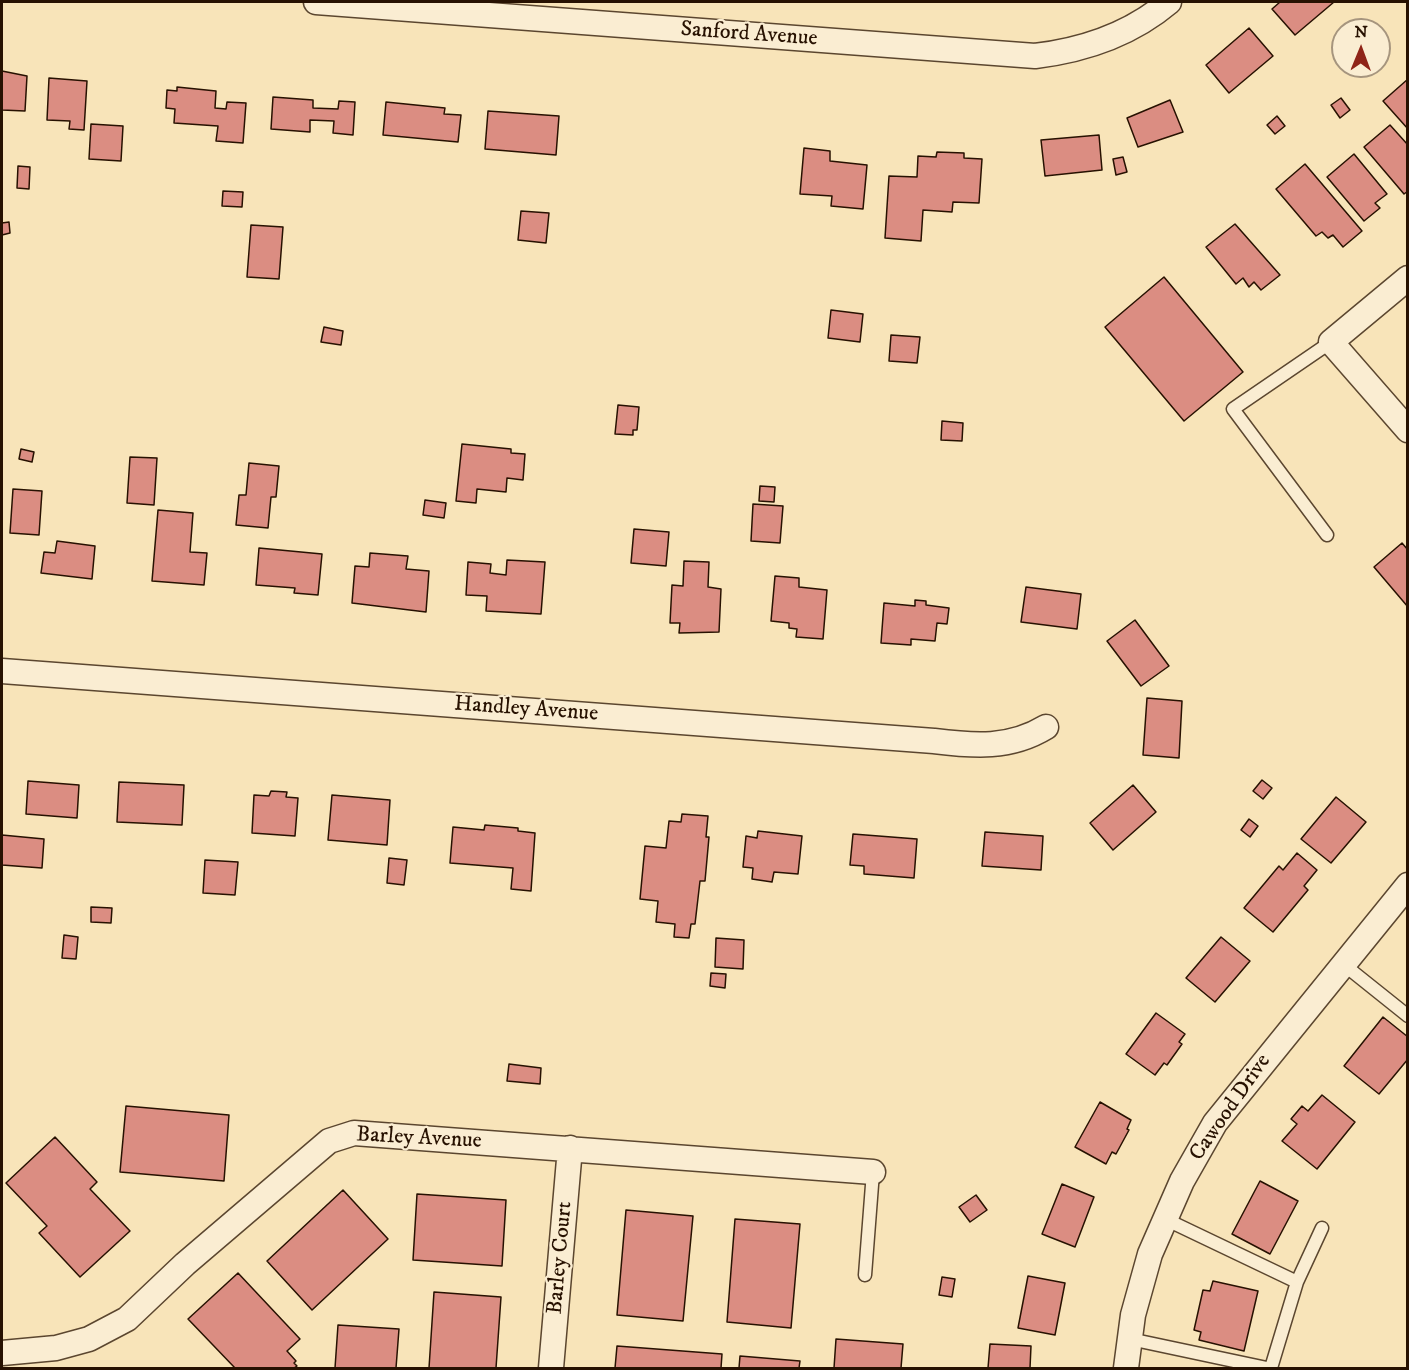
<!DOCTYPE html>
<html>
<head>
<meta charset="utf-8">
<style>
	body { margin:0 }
	#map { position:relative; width:1409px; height:1370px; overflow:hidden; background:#f8e4b9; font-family:"IM FELL DW Pica",serif }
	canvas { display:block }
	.frame { position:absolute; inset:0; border:3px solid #271101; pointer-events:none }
	.north { position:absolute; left:1331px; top:18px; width:60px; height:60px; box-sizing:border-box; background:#faedd2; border:2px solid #a6957e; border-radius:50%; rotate:1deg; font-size:16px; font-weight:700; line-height:24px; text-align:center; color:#271101 }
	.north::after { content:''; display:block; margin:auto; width:21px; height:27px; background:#8f2418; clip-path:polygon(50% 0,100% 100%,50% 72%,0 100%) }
</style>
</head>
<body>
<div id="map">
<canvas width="1409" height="1370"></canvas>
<div class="frame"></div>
<div class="north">N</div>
</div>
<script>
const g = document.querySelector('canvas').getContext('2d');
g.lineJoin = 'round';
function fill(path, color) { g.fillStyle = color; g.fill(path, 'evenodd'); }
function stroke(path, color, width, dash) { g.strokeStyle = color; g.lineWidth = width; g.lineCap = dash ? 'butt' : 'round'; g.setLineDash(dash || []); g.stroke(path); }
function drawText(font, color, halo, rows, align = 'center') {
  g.font = font + ' "IM FELL DW Pica",serif'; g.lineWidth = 4.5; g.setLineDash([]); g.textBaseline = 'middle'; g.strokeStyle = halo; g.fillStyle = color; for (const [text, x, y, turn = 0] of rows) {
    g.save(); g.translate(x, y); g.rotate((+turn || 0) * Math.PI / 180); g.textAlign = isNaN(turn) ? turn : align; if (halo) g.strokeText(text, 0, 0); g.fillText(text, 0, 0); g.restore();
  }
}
const building = new Path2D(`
	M 1280,2 L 1334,2 L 1295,35 L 1272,9 Z
	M 1249,28 L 1273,56 L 1229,93 L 1206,65 Z
	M 2,71 L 27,76 L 25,111 L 2,110 Z
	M 49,78 L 87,81 L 84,130 L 69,129 L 70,121 L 47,120 Z
	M 1408,79 L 1408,129 L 1383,101 Z
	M 177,87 L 216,91 L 215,108 L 226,109 L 227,102 L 246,103 L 243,143 L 216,141 L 218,126 L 174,123 L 175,109 L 166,108 L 167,90 L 177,91 Z
	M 273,97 L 313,100 L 313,108 L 338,109 L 339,101 L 355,102 L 353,135 L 333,133 L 334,121 L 310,120 L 310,132 L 271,129 Z
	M 1341,98 L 1350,110 L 1340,118 L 1331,105 Z
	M 1170,100 L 1183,132 L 1138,147 L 1127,118 Z
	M 386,102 L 445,108 L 444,114 L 461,115 L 458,142 L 383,135 Z
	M 488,111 L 559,116 L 556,155 L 485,149 Z
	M 1277,116 L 1285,126 L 1275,134 L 1267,125 Z
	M 91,124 L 123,126 L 121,161 L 89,159 Z
	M 1390,125 L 1408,145 L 1408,191 L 1404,194 L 1364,147 Z
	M 1099,135 L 1102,170 L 1045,176 L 1041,140 Z
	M 804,148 L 830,151 L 830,161 L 867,165 L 863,209 L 831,206 L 832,196 L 800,194 Z
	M 937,152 L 964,153 L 964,158 L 982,159 L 979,203 L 953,202 L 952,212 L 923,210 L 921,241 L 885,238 L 889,176 L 917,177 L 918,156 L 936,157 Z
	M 1354,154 L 1387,194 L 1375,203 L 1380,208 L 1364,221 L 1327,177 Z
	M 1123,157 L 1127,172 L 1116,175 L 1113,159 Z
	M 1305,164 L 1362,231 L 1343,247 L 1333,235 L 1328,238 L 1322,232 L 1316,236 L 1276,189 Z
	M 18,166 L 30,167 L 29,189 L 17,188 Z
	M 223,191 L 243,192 L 242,207 L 222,206 Z
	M 521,211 L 549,213 L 546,243 L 518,240 Z
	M 9,222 L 10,233 L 2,235 L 2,223 Z
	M 1235,224 L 1280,275 L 1261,290 L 1254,282 L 1249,287 L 1243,278 L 1236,284 L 1206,247 Z
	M 251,225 L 283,227 L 279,279 L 247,277 Z
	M 1164,277 L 1243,372 L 1184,421 L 1105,327 Z
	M 831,310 L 863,314 L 860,342 L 828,338 Z
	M 324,327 L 343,331 L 341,345 L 321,342 Z
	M 891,335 L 920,337 L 917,363 L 889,361 Z
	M 618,405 L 639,407 L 637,430 L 633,430 L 633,435 L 615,434 Z
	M 942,421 L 963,423 L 962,441 L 941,440 Z
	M 462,444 L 511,449 L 511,453 L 525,454 L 523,480 L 507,478 L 506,492 L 477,489 L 476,503 L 456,501 Z
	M 21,449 L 34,452 L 32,462 L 19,459 Z
	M 130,457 L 157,458 L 154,505 L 127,503 Z
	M 249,463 L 279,466 L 276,497 L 271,497 L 268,528 L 236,525 L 239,495 L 246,495 Z
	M 760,486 L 775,487 L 774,502 L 759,501 Z
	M 13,489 L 42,491 L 39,535 L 10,533 Z
	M 425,500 L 446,503 L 444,518 L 423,515 Z
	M 753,504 L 783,506 L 780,543 L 751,541 Z
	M 158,510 L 193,513 L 190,552 L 207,553 L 204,585 L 152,581 Z
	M 634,529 L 669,532 L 666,566 L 631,563 Z
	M 57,541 L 95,546 L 92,579 L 41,573 L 44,552 L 55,553 Z
	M 1402,543 L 1408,550 L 1408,607 L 1374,567 Z
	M 259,548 L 322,554 L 318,595 L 294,593 L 295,588 L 256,585 Z
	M 370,553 L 408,556 L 406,569 L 429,571 L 426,612 L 352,603 L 355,566 L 369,567 Z
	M 507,560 L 545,562 L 541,614 L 486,611 L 487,596 L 466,595 L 468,562 L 491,564 L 490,573 L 506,575 Z
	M 684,561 L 709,562 L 708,587 L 721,589 L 719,632 L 679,633 L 680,623 L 670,623 L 672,585 L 683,586 Z
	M 775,576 L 799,578 L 799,587 L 827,590 L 823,639 L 796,637 L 797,629 L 789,628 L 789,623 L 771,621 Z
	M 1026,587 L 1081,594 L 1077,629 L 1021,622 Z
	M 915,600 L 926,601 L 926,605 L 949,608 L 947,624 L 937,623 L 935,641 L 911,639 L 911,645 L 881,643 L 884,603 L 915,606 Z
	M 1135,620 L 1169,666 L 1141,686 L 1107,641 Z
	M 1147,698 L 1182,701 L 1179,758 L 1143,755 Z
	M 1262,780 L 1272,788 L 1263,799 L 1253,791 Z
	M 28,781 L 79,785 L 77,818 L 26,814 Z
	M 119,782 L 184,785 L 182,825 L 117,822 Z
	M 1133,785 L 1156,812 L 1113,850 L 1090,823 Z
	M 271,791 L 287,792 L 286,797 L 298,798 L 295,836 L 252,833 L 254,795 L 269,796 Z
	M 332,795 L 390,800 L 387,845 L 328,840 Z
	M 1336,797 L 1366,822 L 1331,863 L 1301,839 Z
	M 682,814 L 708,816 L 706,837 L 709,837 L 705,881 L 700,881 L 695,924 L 691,924 L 689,938 L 674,937 L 675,924 L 656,922 L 658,901 L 640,899 L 645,846 L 666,848 L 669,821 L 681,822 Z
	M 1249,819 L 1258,826 L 1250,837 L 1241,830 Z
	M 485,825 L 518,828 L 518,831 L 535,833 L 531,891 L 511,889 L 513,868 L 450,863 L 453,827 L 484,830 Z
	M 758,831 L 802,836 L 798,874 L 774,872 L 772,882 L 752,879 L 753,868 L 743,867 L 746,836 L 757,838 Z
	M 985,832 L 1043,836 L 1041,870 L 982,866 Z
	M 853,834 L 917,839 L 914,878 L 864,874 L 864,866 L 850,865 Z
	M 2,835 L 44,839 L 42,868 L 2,865 Z
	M 1297,853 L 1317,870 L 1304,886 L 1308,890 L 1273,932 L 1244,908 L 1279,866 L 1283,870 Z
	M 389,858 L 407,860 L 404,885 L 387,883 Z
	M 205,860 L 238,862 L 235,895 L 203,893 Z
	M 91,907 L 112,908 L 111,923 L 91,922 Z
	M 64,935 L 78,937 L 76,959 L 62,958 Z
	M 1221,937 L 1250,961 L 1215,1002 L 1186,978 Z
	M 716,938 L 744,940 L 743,969 L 715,967 Z
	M 711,973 L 726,974 L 725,988 L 710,986 Z
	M 1156,1013 L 1185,1034 L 1179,1042 L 1182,1044 L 1167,1065 L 1164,1063 L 1155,1075 L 1126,1054 Z
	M 1383,1017 L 1408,1037 L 1408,1059 L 1379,1094 L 1344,1066 Z
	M 509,1064 L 541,1068 L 540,1084 L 507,1081 Z
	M 1322,1095 L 1355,1122 L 1317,1169 L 1282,1141 L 1297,1124 L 1291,1119 L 1302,1106 L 1308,1111 Z
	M 1100,1102 L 1131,1120 L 1127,1129 L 1129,1130 L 1116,1154 L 1112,1152 L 1106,1164 L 1075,1147 Z
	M 126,1106 L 229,1115 L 224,1181 L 120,1172 Z
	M 55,1137 L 97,1182 L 90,1189 L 130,1231 L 80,1277 L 39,1233 L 47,1226 L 6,1183 Z
	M 1260,1181 L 1298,1201 L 1270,1254 L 1232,1234 Z
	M 1062,1184 L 1094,1197 L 1075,1247 L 1042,1234 Z
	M 343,1190 L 388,1239 L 312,1310 L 267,1261 Z
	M 417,1194 L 506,1200 L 502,1266 L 413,1260 Z
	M 976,1195 L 987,1210 L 970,1222 L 959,1207 Z
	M 626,1210 L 693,1216 L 683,1321 L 617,1315 Z
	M 735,1219 L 800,1224 L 791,1328 L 727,1322 Z
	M 238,1273 L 300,1339 L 287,1351 L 296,1361 L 294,1363 L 297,1366 L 294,1368 L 235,1368 L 188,1319 Z
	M 1028,1276 L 1065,1283 L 1055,1335 L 1018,1328 Z
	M 942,1277 L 955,1279 L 952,1297 L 939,1295 Z
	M 1213,1281 L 1258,1291 L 1244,1351 L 1199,1340 L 1201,1332 L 1194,1330 L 1203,1290 L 1210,1291 Z
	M 434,1292 L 501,1297 L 496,1368 L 429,1368 Z
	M 338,1325 L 399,1329 L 396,1368 L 335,1368 Z
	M 836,1339 L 903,1344 L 901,1368 L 834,1368 Z
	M 990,1344 L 1031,1346 L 1030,1368 L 988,1368 Z
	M 617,1346 L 722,1354 L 721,1368 L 615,1368 Z
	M 740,1356 L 800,1361 L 799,1368 L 739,1368 Z`);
const lane = new Path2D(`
	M 1327,535 L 1233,409 L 1331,342
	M 1343,964 L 1408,1016
	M 1165,1219 L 1297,1282 L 1271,1368
	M 865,1275 L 873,1172
	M 1297,1282 L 1322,1228
	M 1130,1339 L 1267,1368`);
const street = new Path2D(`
	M 316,2 L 1035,56 C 1085,50 1130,35 1169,2
	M 1408,278 L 1331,342 L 1408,430
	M 2,671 L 934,741 C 974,746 1010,749 1046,727
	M 2,1353 L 56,1348 L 89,1339 L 127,1319 L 185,1264 L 329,1141 L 354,1133 L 873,1172
	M 551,1368 L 570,1148
	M 1126,1368 L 1133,1315 L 1150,1254 L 1182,1181 L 1215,1123 L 1408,885`);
const streetNames = [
	["Sanford Avenue",749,35,4],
	["Handley Avenue",526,710,4],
	["Cawood Drive",1231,1108,-55],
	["Barley Avenue",419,1139,3],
	["Barley Court",561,1258,-85]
];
fill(building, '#db8d82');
stroke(building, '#271101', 1.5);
stroke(lane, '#5b462f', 15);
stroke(street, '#5b462f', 27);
stroke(lane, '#faedd2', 12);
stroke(street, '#faedd2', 24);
drawText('22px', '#271101', '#faedd2', streetNames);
</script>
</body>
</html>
